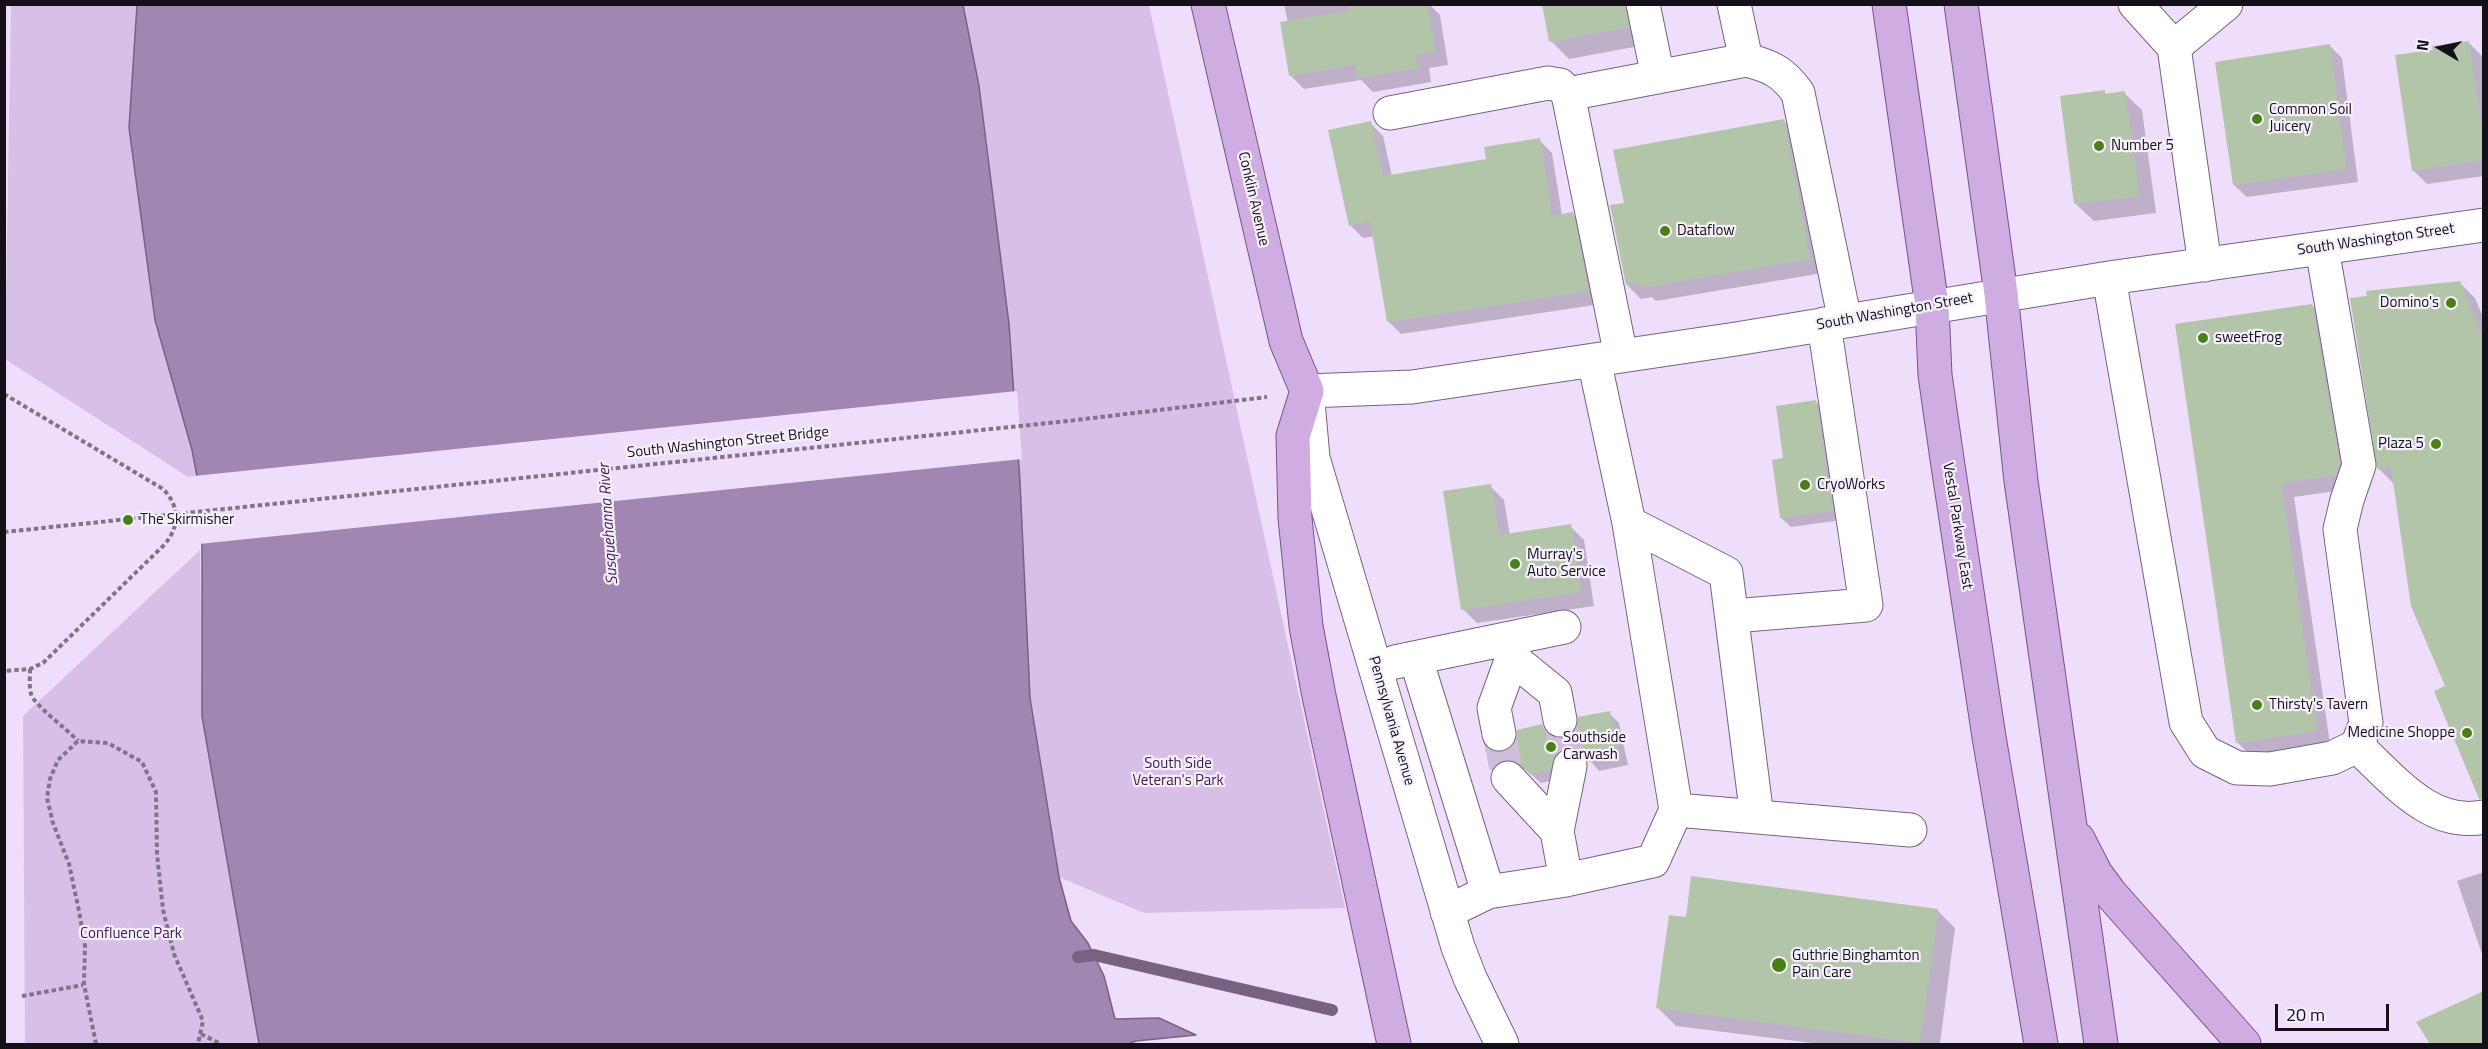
<!DOCTYPE html>
<html>
<head>
<meta charset="utf-8">
<style>
	body { margin:0 }
	#map { position:relative; width:2488px; height:1049px; overflow:hidden; background:#efddfc; font-family:"Titillium Web",sans-serif }
	canvas { display:block }
	.frame { position:absolute; inset:0; border:6px solid #150f19; pointer-events:none }
	.north { position:absolute; left:2410px; top:18px; width:60px; height:60px; -webkit-text-stroke:4px #f6effc; paint-order:stroke; rotate:279deg; font-size:16px; font-weight:700; line-height:24px; text-align:center; color:#150f19 }
	.north::after { content:''; display:block; margin:auto; width:21px; height:27px; background:#150f19; clip-path:polygon(50% 0,100% 100%,50% 72%,0 100%) }
	.scale { position:absolute; left:2275px; top:1004px; width:114px; height:27px; box-sizing:border-box; border:3px solid #150f19; border-top:0; padding-left:8px; font-size:18px; line-height:21px; white-space:nowrap; color:#150f19; -webkit-text-stroke:4px #f6effc; paint-order:stroke }
</style>
</head>
<body>
<div id="map">
<canvas width="2488" height="1049"></canvas>
<div class="frame"></div>
<div class="north">N</div>
<div class="scale">20 m</div>
</div>
<script>
const g = document.querySelector('canvas').getContext('2d');
g.lineJoin = 'round';
function fill(path, color) { g.fillStyle = color; g.fill(path, 'evenodd'); }
function stroke(path, color, width, dash) { g.strokeStyle = color; g.lineWidth = width; g.lineCap = dash ? 'butt' : 'round'; g.setLineDash(dash || []); g.stroke(path); }
function drawText(font, color, halo, rows, align = 'center') {
  g.font = font + ' "Titillium Web",sans-serif'; g.lineWidth = 4.5; g.setLineDash([]); g.textBaseline = 'middle'; g.strokeStyle = halo; g.fillStyle = color; for (const [text, x, y, turn = 0] of rows) {
    g.save(); g.translate(x, y); g.rotate((+turn || 0) * Math.PI / 180); g.textAlign = isNaN(turn) ? turn : align; if (halo) g.strokeText(text, 0, 0); g.fillText(text, 0, 0); g.restore();
  }
}
const green = new Path2D(`
	M 11,5 L 137,5 L 129,128 L 197,476 L 188,477 L 5,359 Z
	M 963,5 L 1149,5 L 1345,908 L 1144,913 L 1059,877 L 1030,698 L 1009,324 L 979,86 Z
	M 200,550 L 202,716 L 259,1044 L 25,1044 L 23,716 Z`);
const water = new Path2D(`
	M 137,5 L 963,5 L 979,86 L 1009,324 L 1020,482 L 1030,698 L 1059,877 L 1071,921 L 1088,943 L 1104,976 L 1115,1019 L 1159,1018 L 1196,1035 L 1136,1041 L 1128,1044 L 259,1044 L 202,716 L 202,544 L 197,476 L 192,450 L 155,320 L 129,128 Z`);
const pier = new Path2D(`
	M 1017,391 L 1022,459 L 199,544 L 194,476 Z`);
const shadow = new Path2D(`
	M 1284,4 L 1429,4 L 1440,15 L 1448,65 L 1429,68 L 1431,82 L 1373,92 L 1361,80 L 1304,89 L 1290,75 L 1288,23 Z
	M 1543,4 L 1637,4 L 1645,45 L 1569,59 L 1551,41 Z
	M 2468,42 L 2482,56 L 2484,64 L 2484,176 L 2427,184 L 2413,170 L 2435,51 Z
	M 2330,46 L 2342,58 L 2358,182 L 2247,197 L 2234,185 Z
	M 2104,92 L 2107,95 L 2124,93 L 2142,110 L 2156,213 L 2094,221 L 2076,204 Z
	M 1784,121 L 1798,135 L 1823,273 L 1656,301 L 1652,297 L 1641,299 L 1627,285 Z
	M 1370,123 L 1383,136 L 1392,176 L 1488,160 L 1539,140 L 1552,153 L 1562,215 L 1572,214 L 1585,227 L 1601,304 L 1401,334 L 1388,321 L 1374,236 L 1363,238 L 1350,225 Z
	M 2460,283 L 2475,298 L 2484,319 L 2484,790 L 2447,687 L 2394,484 L 2378,468 Z
	M 2312,305 L 2326,319 L 2350,489 L 2294,497 L 2330,744 L 2251,756 L 2237,742 L 2176,325 Z
	M 1816,402 L 1825,411 L 1842,520 L 1791,527 L 1781,518 L 1785,459 Z
	M 1490,486 L 1504,500 L 1510,535 L 1570,526 L 1584,540 L 1594,606 L 1477,623 L 1463,609 Z
	M 1609,713 L 1619,723 L 1628,765 L 1599,771 L 1588,758 L 1575,757 L 1559,779 L 1541,783 L 1525,769 L 1515,769 L 1501,779 L 1492,770 L 1488,750 L 1493,753 L 1503,754 L 1541,726 L 1553,739 L 1564,740 Z
	M 2484,872 L 2484,960 L 2457,881 Z
	M 1937,910 L 1955,928 L 1940,1044 L 1820,1044 L 1676,1026 L 1658,1008 Z
	M 2484,992 L 2484,1044 L 2432,1044 L 2418,1022 Z`);
const stream = new Path2D(`
	M 1078,957 L 1094,955 L 1332,1010`);
const building = new Path2D(`
	M 1348,4 L 1427,4 L 1435,51 L 1416,54 L 1418,68 L 1357,78 L 1355,65 L 1289,76 L 1280,22 L 1349,11 Z
	M 1542,4 L 1625,4 L 1629,27 L 1549,42 Z
	M 2469,41 L 2484,144 L 2484,160 L 2412,171 L 2395,55 L 2433,50 L 2432,46 Z
	M 2330,44 L 2346,169 L 2233,185 L 2215,62 Z
	M 2105,90 L 2105,94 L 2125,91 L 2139,196 L 2074,204 L 2060,96 Z
	M 1784,119 L 1810,259 L 1641,288 L 1640,283 L 1626,285 L 1610,205 L 1624,203 L 1613,150 Z
	M 1371,121 L 1383,176 L 1486,159 L 1484,147 L 1540,138 L 1552,216 L 1573,212 L 1589,291 L 1387,322 L 1370,221 L 1349,226 L 1328,130 Z
	M 2460,281 L 2484,341 L 2484,798 L 2479,799 L 2434,691 L 2445,686 L 2411,606 L 2391,467 L 2377,469 L 2350,298 L 2367,296 L 2366,291 Z
	M 2312,304 L 2340,463 L 2336,475 L 2281,483 L 2317,731 L 2236,743 L 2175,324 Z
	M 1816,400 L 1833,511 L 1780,518 L 1772,460 L 1783,458 L 1776,406 Z
	M 1491,484 L 1499,535 L 1571,524 L 1581,592 L 1461,610 L 1443,491 Z
	M 1610,711 L 1619,755 L 1588,762 L 1582,752 L 1573,748 L 1565,748 L 1556,754 L 1550,770 L 1530,774 L 1514,760 L 1504,760 L 1496,764 L 1491,771 L 1486,747 L 1493,752 L 1502,752 L 1511,748 L 1516,741 L 1517,730 L 1542,724 L 1546,733 L 1553,737 L 1564,738 L 1573,734 L 1577,727 L 1578,717 Z
	M 1691,876 L 1938,909 L 1920,1043 L 1656,1008 L 1669,915 L 1686,917 Z
	M 2484,991 L 2484,1044 L 2430,1044 L 2416,1022 Z`);
const minorTunnel = new Path2D(`
	M 1560,720 L 1570,766
	M 1499,734 L 1508,778`);
const path = new Path2D(`
	M 4,394 L 163,489 C 180,506 180,527 164,545 L 43,663 L 30,669 L 4,671
	M 4,532 L 1068,421 L 1267,397
	M 30,669 C 30,677 29,686 31,694 C 34,705 67,729 78,741
	M 22,996 L 83,985
	M 201,1034 L 221,1044
	M 96,1044 L 84,984 L 85,946 L 79,911 L 69,864 L 53,823 L 47,798 L 50,779 L 58,760 L 78,741 L 108,743 L 142,762 L 156,792 L 157,854 L 163,910 L 174,954 L 203,1021 L 198,1044`);
const minor = new Path2D(`
	M 1643,4 L 1658,77
	M 1734,4 L 1746,60
	M 2135,4 L 2174,47 L 2205,265
	M 2174,47 L 2226,4
	M 1390,113 L 1548,83 L 1560,85 L 1568,94
	M 2109,278 L 2186,722 L 2205,752 L 2237,768 L 2270,769 L 2332,758 L 2357,746 L 2366,723 L 2340,529 L 2347,500 L 2359,465 L 2322,248
	M 1621,356 L 1568,94 L 1746,60 C 1771,66 1783,72 1798,93 L 1845,321
	M 1629,523 L 1726,573 L 1757,817
	M 1733,616 L 1866,605 L 1824,324
	M 1512,658 L 1555,693 L 1560,720
	M 1416,659 L 1488,892
	M 1395,662 L 1564,627
	M 1499,734 L 1494,708 L 1512,658 L 1509,639
	M 2357,746 C 2392,778 2430,828 2484,817
	M 1508,778 L 1557,831
	M 1676,810 L 1910,830
	M 1566,880 L 1557,831 L 1570,766
	M 1447,912 L 1488,892 L 1566,880 L 1653,861 L 1676,810 L 1629,523 L 1594,360
	M 1502,1044 L 1470,978 L 1458,947 L 1313,458 L 1307,391 L 1412,387 L 1736,339 L 2109,278 L 2484,225`);
const major = new Path2D(`
	M 1208,4 L 1286,341 L 1307,391 L 1293,436 L 1295,518 L 1306,626 L 1319,696 L 1394,1044
	M 1889,4 L 1932,306 L 1935,375 L 1947,459 L 1989,737 L 2041,1044
	M 1961,4 L 2001,294 L 2021,481 L 2101,1044
	M 2078,839 L 2096,874 L 2110,893 L 2244,1044`);
const markers = [
	[2257,119,6,"#497f16"],
	[2099,146,6,"#497f16"],
	[1665,231,6,"#497f16"],
	[2451,303,6,"#497f16"],
	[2203,338,6,"#497f16"],
	[2436,444,6,"#497f16"],
	[1805,485,6,"#497f16"],
	[128,520,6,"#497f16"],
	[1515,564,6,"#497f16"],
	[2257,705,6,"#497f16"],
	[2467,733,6,"#497f16"],
	[1551,747,6,"#497f16"],
	[1779,965,8,"#497f16"]
];
const poiNames = [
	["Common Soil",2269,110],
	["Juicery",2269,127],
	["Number 5",2111,146],
	["Dataflow",1677,231],
	["Domino's",2439,303,"right"],
	["sweetFrog",2215,338],
	["Plaza 5",2424,444,"right"],
	["CryoWorks",1817,485],
	["The Skirmisher",140,520],
	["Murray's",1527,555],
	["Auto Service",1527,572],
	["Thirsty's Tavern",2269,705],
	["Medicine Shoppe",2455,733,"right"],
	["Southside",1563,738],
	["Carwash",1563,755],
	["Guthrie Binghamton",1792,956],
	["Pain Care",1792,973]
];
const streetNames = [
	["Conklin Avenue",1253,199,77],
	["South Washington Street",2376,240,-8],
	["South Washington Street",1895,312,-10],
	["South Washington Street Bridge",728,443,-6],
	["Vestal Parkway East",1957,526,81],
	["Pennsylvania Avenue",1391,721,74]
];
const parkNames = [
	["South Side",1178,764],
	["Veteran's Park",1178,781],
	["Confluence Park",131,934]
];
const waterNames = [
	["Susquehanna River",609,524,-94]
];
fill(green, '#d7bfe7');
fill(water, '#a186b2');
stroke(water, '#776284', 1.5);
fill(pier, '#efddfc');
fill(shadow, '#0003');
stroke(stream, '#776284', 12);
fill(building, '#b3c5a8');
stroke(minorTunnel, '#cebeda', 33, [33, 16]);
stroke(minor, '#756580', 35);
stroke(major, '#795291', 35);
stroke(path, '#807489', 4, [4.5, 3]);
stroke(minor, '#fff', 33);
stroke(major, '#cfade3', 33);
for (const [x, y, r, color] of markers) { const dot = new Path2D(); dot.arc(x, y, r, 0, 2 * Math.PI); g.fillStyle = color; g.fill(dot); stroke(dot, '#f6effc', 2); }
drawText('15px', '#150f19', '#f6effc', poiNames, 'left');
drawText('15px', '#150f19', '#f6effc', streetNames);
drawText('15px', '#3f1c53', '#f6effc', parkNames);
drawText('italic 16px', '#4c2860', '#f6effc', waterNames);
</script>
</body>
</html>
